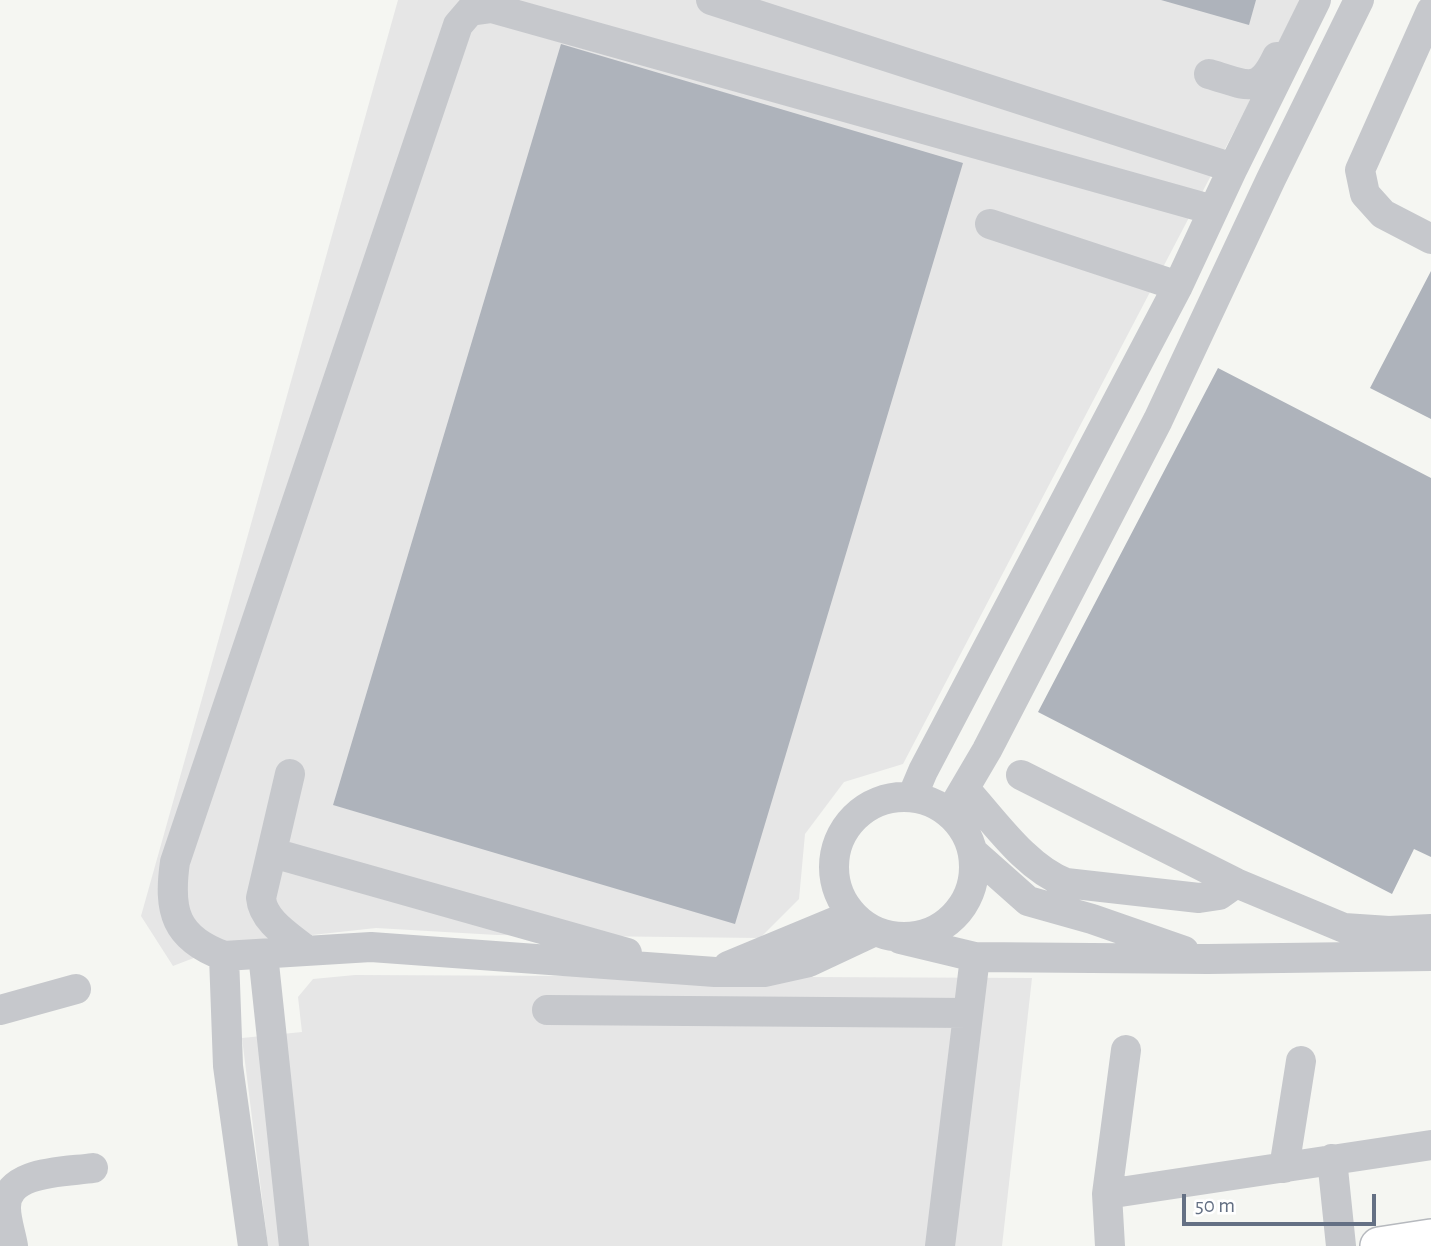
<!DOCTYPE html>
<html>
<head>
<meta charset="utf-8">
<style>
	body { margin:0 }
	#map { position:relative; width:1431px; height:1246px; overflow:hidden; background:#f5f6f2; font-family:"Alegreya Sans",sans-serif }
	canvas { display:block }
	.scale { position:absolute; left:1182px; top:1194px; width:194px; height:32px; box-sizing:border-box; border:4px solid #647084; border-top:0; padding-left:9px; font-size:21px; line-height:24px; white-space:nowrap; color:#647084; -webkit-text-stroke:5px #fff; paint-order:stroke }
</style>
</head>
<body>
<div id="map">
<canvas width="1431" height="1246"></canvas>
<div class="scale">50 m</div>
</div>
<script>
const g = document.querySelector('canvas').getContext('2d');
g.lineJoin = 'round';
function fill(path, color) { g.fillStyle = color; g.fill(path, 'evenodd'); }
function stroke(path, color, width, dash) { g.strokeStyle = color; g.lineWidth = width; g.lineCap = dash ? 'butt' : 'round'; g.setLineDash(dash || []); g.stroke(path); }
const built = new Path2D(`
	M 398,0 L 1300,0 L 1239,122 L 903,764 L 844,782 L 805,834 L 799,899 L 760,938 L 497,935 L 376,928 L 230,944 L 173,966 L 141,916 Z
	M 355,975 L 1032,978 L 1002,1246 L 268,1246 L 242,1038 L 302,1032 L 298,997 L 313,979 Z`);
const building = new Path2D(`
	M 1161,0 L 1256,0 L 1249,25 Z
	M 561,44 L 963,163 L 735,924 L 333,805 Z
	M 1431,271 L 1431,419 L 1370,388 Z
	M 1218,368 L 1431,478 L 1431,857 L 1414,849 L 1392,894 L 1038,712 Z`);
const minor = new Path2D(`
	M 711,0 L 1233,168
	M 1431,11 L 1360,170 L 1365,194 L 1383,214 L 1431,239
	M 1209,74 C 1245,84 1258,97 1277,57
	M 990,224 L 1178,286
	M 290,774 L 261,898 C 263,921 289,936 306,950
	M 1021,775 L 1236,883 L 1344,928 L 1389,931 L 1431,929
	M 965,789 C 994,821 1026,868 1066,883 L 1199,898 L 1219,895 L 1236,883
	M834 867a70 70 0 1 1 140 0a70 70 0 1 1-140 0Z
	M 912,797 L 923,771 L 1178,286 L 1233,168 L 1316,0
	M 950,813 L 987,750 L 1158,420 L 1271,179 L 1359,0
	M 273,853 L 627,953
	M 975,854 L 1028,901 L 1092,919 L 1184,951
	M 873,932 L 809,962 L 764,972 L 715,972 L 371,947 L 224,956 C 175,938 168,911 175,862 L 458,25 L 470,11 L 492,8 L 1213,210
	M 900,939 L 975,957 L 1208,959 L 1431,956
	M 263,954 L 294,1246
	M 224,956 L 228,1066 L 253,1246
	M 728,966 L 851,915
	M 0,1010 L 76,989
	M 547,1010 L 968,1013
	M 1332,1159 L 1341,1246
	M 1284,1168 L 1301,1061
	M 1107,1194 L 1431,1145
	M 13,1246 C 11,1234 6,1220 6,1208 C 5,1170 66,1172 93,1168
	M 940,1246 L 975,957
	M 1110,1246 L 1107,1194 L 1126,1050`);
const major = new Path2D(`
	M 1379,1246 L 1431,1238`);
fill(built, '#e6e6e6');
fill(building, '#aeb3bb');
stroke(major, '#b6b9be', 40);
stroke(minor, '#c6c8cc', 30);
stroke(major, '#fff', 37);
</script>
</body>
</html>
